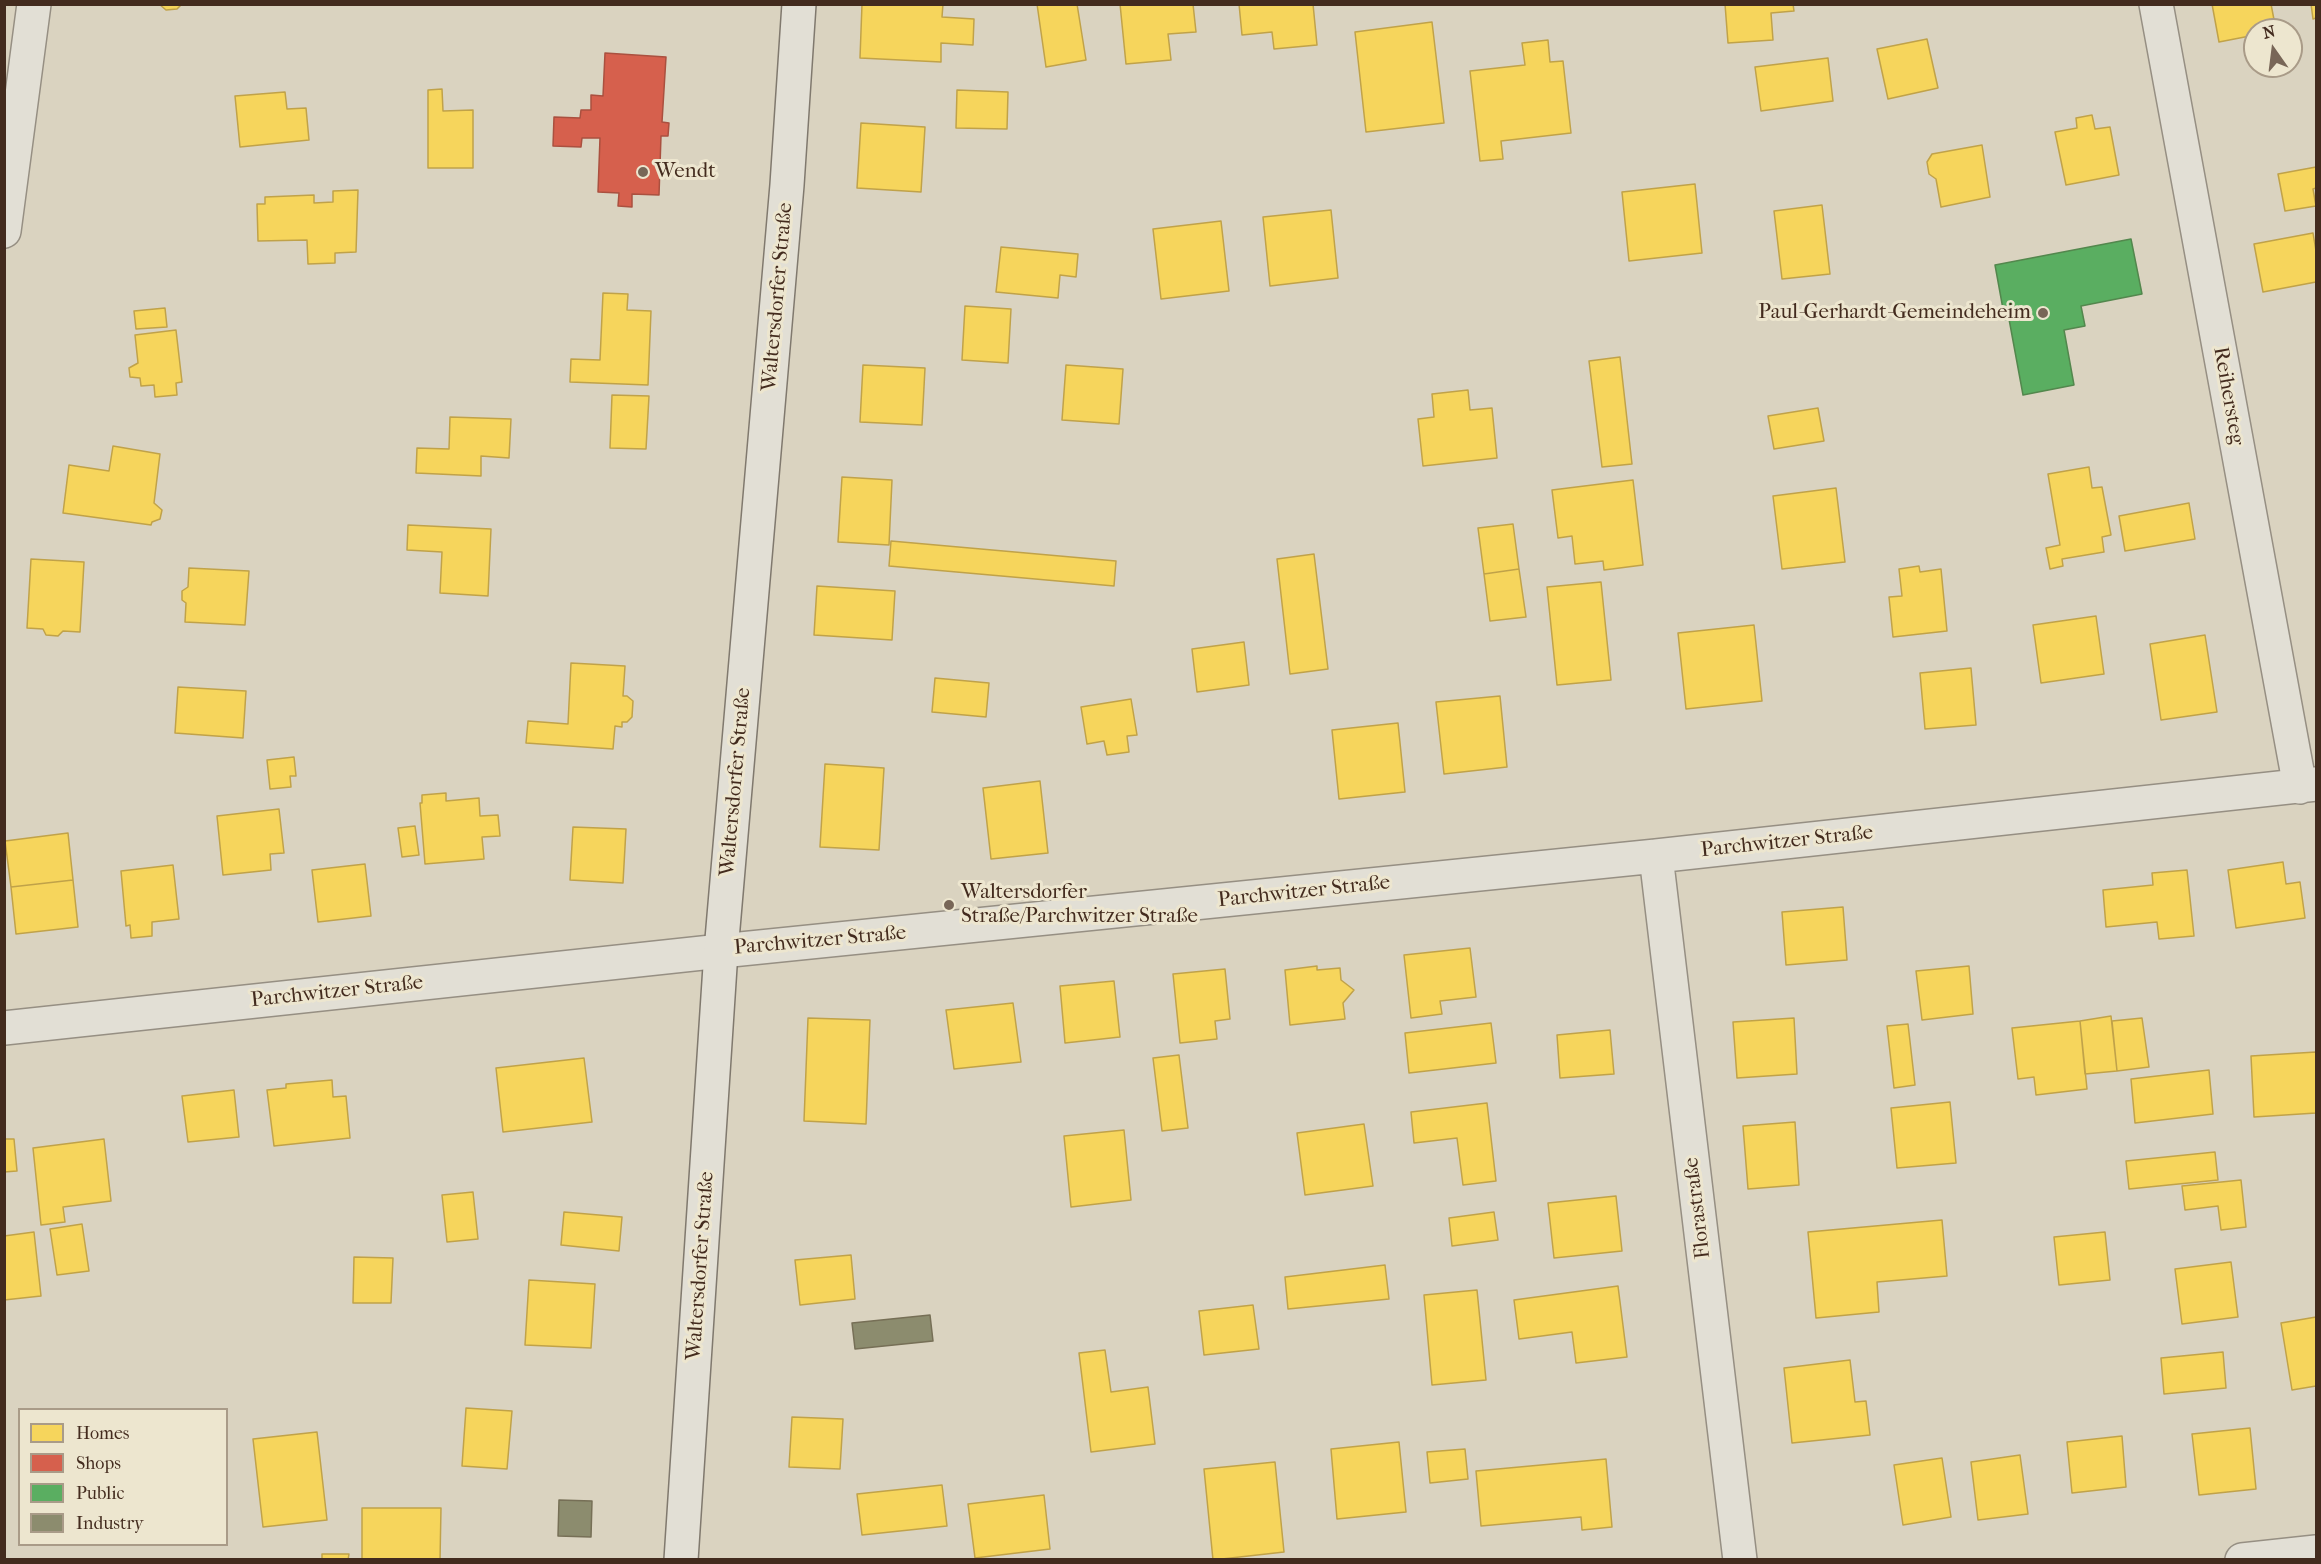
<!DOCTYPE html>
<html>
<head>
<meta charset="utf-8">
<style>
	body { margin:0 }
	#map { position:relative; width:2321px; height:1564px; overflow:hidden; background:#dad3c0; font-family:"IM FELL French Canon",serif }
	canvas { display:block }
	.frame { position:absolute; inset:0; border:6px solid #432b1e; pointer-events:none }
	.legend { position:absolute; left:18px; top:1408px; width:210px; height:138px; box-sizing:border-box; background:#ede6cf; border:2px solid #a99b88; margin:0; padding:8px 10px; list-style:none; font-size:18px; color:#432b1e }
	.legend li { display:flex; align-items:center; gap:12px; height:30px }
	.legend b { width:30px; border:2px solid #a99b88 }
	.north { position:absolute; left:2243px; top:18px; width:60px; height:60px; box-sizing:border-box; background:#ede6cf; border:2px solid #a99b88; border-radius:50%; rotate:346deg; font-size:16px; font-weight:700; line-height:24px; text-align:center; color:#432b1e }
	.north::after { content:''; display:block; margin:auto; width:21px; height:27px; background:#786657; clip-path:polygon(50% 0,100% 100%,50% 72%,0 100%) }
</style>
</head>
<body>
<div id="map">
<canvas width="2321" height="1564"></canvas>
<div class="frame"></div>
<ul class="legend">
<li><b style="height:16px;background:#f6d55c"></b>Homes</li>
<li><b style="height:16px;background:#d6604d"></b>Shops</li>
<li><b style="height:16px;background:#5aae61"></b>Public</li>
<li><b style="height:16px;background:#8c8c6e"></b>Industry</li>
</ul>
<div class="north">N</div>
</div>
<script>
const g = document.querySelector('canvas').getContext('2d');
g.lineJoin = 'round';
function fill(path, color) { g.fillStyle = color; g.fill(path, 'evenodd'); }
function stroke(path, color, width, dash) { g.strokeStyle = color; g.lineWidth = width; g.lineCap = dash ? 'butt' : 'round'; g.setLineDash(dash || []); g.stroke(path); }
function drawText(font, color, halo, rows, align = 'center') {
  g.font = font + ' "IM FELL French Canon",serif'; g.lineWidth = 6; g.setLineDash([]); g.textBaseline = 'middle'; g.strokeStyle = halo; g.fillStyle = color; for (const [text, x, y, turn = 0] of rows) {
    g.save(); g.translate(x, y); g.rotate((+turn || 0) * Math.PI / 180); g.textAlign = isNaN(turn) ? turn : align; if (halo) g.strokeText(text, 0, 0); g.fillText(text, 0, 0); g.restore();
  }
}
const homes = new Path2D(`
	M 159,4 L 182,4 L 177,9 L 166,10 Z
	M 862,4 L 943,4 L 942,17 L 974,19 L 973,45 L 941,43 L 941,62 L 860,58 Z
	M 1037,4 L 1077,4 L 1086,60 L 1046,67 Z
	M 1120,4 L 1193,4 L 1196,32 L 1168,34 L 1171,60 L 1126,64 Z
	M 1239,4 L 1313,4 L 1317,45 L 1274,49 L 1272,32 L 1242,35 Z
	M 1725,4 L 1793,4 L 1794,11 L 1771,13 L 1773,40 L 1728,43 Z
	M 2212,4 L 2271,4 L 2276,30 L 2255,30 L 2255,35 L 2219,42 Z
	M 2311,4 L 2316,4 L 2316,18 L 2313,19 Z
	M 1432,22 L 1444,123 L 1366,132 L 1355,32 Z
	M 1927,39 L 1938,88 L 1888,99 L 1877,49 Z
	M 1548,40 L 1550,62 L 1563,61 L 1571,133 L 1501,141 L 1503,159 L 1480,161 L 1470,71 L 1525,65 L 1522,43 Z
	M 1828,58 L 1833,101 L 1761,111 L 1755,67 Z
	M 442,89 L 443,111 L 473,110 L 473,168 L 428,168 L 428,90 Z
	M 957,90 L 1008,92 L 1007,129 L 956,128 Z
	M 285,92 L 287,109 L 306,108 L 309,140 L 240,147 L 235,96 Z
	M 2092,115 L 2095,129 L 2110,127 L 2119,175 L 2066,185 L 2055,132 L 2077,128 L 2076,118 Z
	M 861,123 L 925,127 L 921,192 L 857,188 Z
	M 1982,145 L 1990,197 L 1941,207 L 1936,179 L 1929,174 L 1927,162 L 1932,154 Z
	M 2316,167 L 2316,188 L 2313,189 L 2316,206 L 2285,211 L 2278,174 Z
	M 1695,184 L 1702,253 L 1629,261 L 1622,192 Z
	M 358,190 L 356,252 L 335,253 L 335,263 L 308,264 L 307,240 L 258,241 L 257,204 L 265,204 L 265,197 L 314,195 L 314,203 L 333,202 L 333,191 Z
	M 1822,205 L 1830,274 L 1782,279 L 1774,211 Z
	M 1331,210 L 1338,278 L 1270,286 L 1263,217 Z
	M 1221,221 L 1229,291 L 1161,299 L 1153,229 Z
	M 2313,233 L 2316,251 L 2316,282 L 2263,292 L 2254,244 Z
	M 1001,247 L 1078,254 L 1076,277 L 1060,275 L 1058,298 L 996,292 Z
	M 603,293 L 628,294 L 627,310 L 651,311 L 648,385 L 570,382 L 571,359 L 600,360 Z
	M 965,306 L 1011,309 L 1008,363 L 962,360 Z
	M 165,308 L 167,327 L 136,329 L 134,311 Z
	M 176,330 L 182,382 L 176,383 L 177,395 L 155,397 L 154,385 L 141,386 L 140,378 L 130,377 L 129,368 L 138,363 L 135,335 Z
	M 1620,357 L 1632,464 L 1602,467 L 1589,361 Z
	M 863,365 L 925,368 L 922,425 L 860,422 Z
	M 1066,365 L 1123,369 L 1119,424 L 1062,420 Z
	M 1468,390 L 1470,410 L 1492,408 L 1497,458 L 1423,466 L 1418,419 L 1434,417 L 1432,394 Z
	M 612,395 L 649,396 L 646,449 L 610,448 Z
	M 1818,408 L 1824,441 L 1774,449 L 1768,416 Z
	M 450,417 L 511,419 L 509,458 L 481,456 L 481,476 L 416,473 L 417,448 L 449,449 Z
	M 113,446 L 160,454 L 154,503 L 162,510 L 160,519 L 152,522 L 151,525 L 63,513 L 69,465 L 109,471 Z
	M 2089,467 L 2092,488 L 2102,487 L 2111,535 L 2102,537 L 2104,552 L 2062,559 L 2063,566 L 2050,569 L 2046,548 L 2060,545 L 2048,474 Z
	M 842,477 L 892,480 L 889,545 L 838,542 Z
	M 1633,480 L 1643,565 L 1604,570 L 1603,561 L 1575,564 L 1572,536 L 1558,538 L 1552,490 Z
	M 1836,488 L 1845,562 L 1782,569 L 1773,496 Z
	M 2189,503 L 2195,539 L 2125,551 L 2119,516 Z
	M 1513,524 L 1519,569 L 1484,574 L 1478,528 Z
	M 408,525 L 491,529 L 488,596 L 440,593 L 442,552 L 407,550 Z
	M 891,541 L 1116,561 L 1114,586 L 889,566 Z
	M 1314,554 L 1328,669 L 1290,674 L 1277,559 Z
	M 31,559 L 84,562 L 80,632 L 63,631 L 58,636 L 46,635 L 43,629 L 27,628 Z
	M 1919,566 L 1920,572 L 1941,569 L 1947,631 L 1893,637 L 1889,597 L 1902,596 L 1899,569 Z
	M 189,568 L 249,571 L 245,625 L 185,622 L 186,603 L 182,600 L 182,591 L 188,587 Z
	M 1519,569 L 1526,617 L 1490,621 L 1484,574 Z
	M 1601,582 L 1611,680 L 1557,685 L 1547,587 Z
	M 817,586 L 895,591 L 892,640 L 814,635 Z
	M 2096,616 L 2104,674 L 2041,683 L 2033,625 Z
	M 1754,625 L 1762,701 L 1686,709 L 1678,633 Z
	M 2205,635 L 2217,712 L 2161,720 L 2150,644 Z
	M 1244,642 L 1249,685 L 1197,692 L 1192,649 Z
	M 571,663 L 625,666 L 623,696 L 627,696 L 633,701 L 632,717 L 627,722 L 622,722 L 622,727 L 615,726 L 613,749 L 526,743 L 528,721 L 568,724 Z
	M 1971,668 L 1976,725 L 1925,729 L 1920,673 Z
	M 935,678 L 989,683 L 986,717 L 932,712 Z
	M 178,687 L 246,691 L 243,738 L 175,733 Z
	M 1500,696 L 1507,767 L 1444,774 L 1436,702 Z
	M 1131,699 L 1137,735 L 1127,736 L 1129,752 L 1107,755 L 1104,741 L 1087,744 L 1081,707 Z
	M 1398,723 L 1405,792 L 1339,799 L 1332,730 Z
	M 294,757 L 296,776 L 290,776 L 291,787 L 270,789 L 267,760 Z
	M 825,764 L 884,768 L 879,850 L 820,847 Z
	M 1040,781 L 1048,853 L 991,859 L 983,788 Z
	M 446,793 L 446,801 L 479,798 L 480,816 L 498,815 L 500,836 L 482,837 L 484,859 L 425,864 L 420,803 L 422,803 L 422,795 Z
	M 279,809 L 284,853 L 270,854 L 271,870 L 223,875 L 217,816 Z
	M 415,826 L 419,855 L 402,857 L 398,828 Z
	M 573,827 L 626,829 L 623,883 L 570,880 Z
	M 68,833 L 73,880 L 11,887 L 5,841 Z
	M 2283,862 L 2286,884 L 2300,882 L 2305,918 L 2236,928 L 2228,870 Z
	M 365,864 L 371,916 L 318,922 L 312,870 Z
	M 173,865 L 179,919 L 152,922 L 152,936 L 131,938 L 130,925 L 126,926 L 121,871 Z
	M 2187,870 L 2194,936 L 2159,939 L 2157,922 L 2106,927 L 2103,890 L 2153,885 L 2152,873 Z
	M 73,880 L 78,927 L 16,934 L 11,887 Z
	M 1843,907 L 1847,960 L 1786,965 L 1782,912 Z
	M 1470,948 L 1476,997 L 1440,1001 L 1442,1014 L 1411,1018 L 1404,955 Z
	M 1317,966 L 1317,970 L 1340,968 L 1341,980 L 1354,990 L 1343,1003 L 1345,1019 L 1290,1025 L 1285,970 Z
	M 1969,966 L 1973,1014 L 1922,1020 L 1916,971 Z
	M 1225,969 L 1230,1019 L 1215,1021 L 1217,1039 L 1180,1043 L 1173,974 Z
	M 1114,981 L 1120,1037 L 1065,1043 L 1060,986 Z
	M 1013,1003 L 1021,1062 L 954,1069 L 946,1010 Z
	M 2111,1016 L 2117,1071 L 2085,1074 L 2080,1021 Z
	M 808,1018 L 870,1020 L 866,1124 L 804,1121 Z
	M 1794,1018 L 1797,1074 L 1737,1078 L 1733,1022 Z
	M 2142,1018 L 2149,1067 L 2117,1071 L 2112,1021 Z
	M 2080,1021 L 2087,1089 L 2036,1095 L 2034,1077 L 2018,1079 L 2012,1028 Z
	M 1491,1023 L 1496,1063 L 1409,1073 L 1405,1033 Z
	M 1908,1024 L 1915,1085 L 1894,1088 L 1887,1026 Z
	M 1610,1030 L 1614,1074 L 1560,1078 L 1557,1035 Z
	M 2316,1052 L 2316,1113 L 2254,1117 L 2251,1056 Z
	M 1179,1055 L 1188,1128 L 1162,1131 L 1153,1058 Z
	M 584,1058 L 592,1122 L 503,1132 L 496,1068 Z
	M 2209,1070 L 2213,1114 L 2135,1123 L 2131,1079 Z
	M 332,1080 L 333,1097 L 346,1096 L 350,1138 L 274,1146 L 267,1090 L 286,1088 L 286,1084 Z
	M 234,1090 L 239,1137 L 188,1142 L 182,1096 Z
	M 1950,1102 L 1956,1163 L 1897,1168 L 1891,1108 Z
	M 1487,1103 L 1496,1181 L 1463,1185 L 1457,1138 L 1414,1143 L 1411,1112 Z
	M 1795,1122 L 1799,1185 L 1748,1189 L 1743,1126 Z
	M 1364,1124 L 1373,1186 L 1305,1195 L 1297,1133 Z
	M 1124,1130 L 1131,1200 L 1071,1207 L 1064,1136 Z
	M 4,1139 L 14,1139 L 17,1171 L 4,1172 Z
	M 104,1139 L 111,1201 L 63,1207 L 65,1222 L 41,1225 L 33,1148 Z
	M 2215,1152 L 2218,1180 L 2129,1189 L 2126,1161 Z
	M 2241,1180 L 2246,1227 L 2221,1230 L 2218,1206 L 2185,1210 L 2182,1186 Z
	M 473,1192 L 478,1239 L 447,1242 L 442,1195 Z
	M 1616,1196 L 1622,1251 L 1554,1258 L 1548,1203 Z
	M 564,1212 L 622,1217 L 619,1251 L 561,1245 Z
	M 1494,1212 L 1498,1240 L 1452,1246 L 1449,1218 Z
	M 1942,1220 L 1947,1276 L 1877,1282 L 1879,1312 L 1816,1318 L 1808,1232 Z
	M 82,1224 L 89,1271 L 57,1275 L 50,1229 Z
	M 34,1232 L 41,1296 L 4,1300 L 4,1236 Z
	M 2105,1232 L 2110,1280 L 2059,1285 L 2054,1237 Z
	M 851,1255 L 855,1299 L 800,1305 L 795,1260 Z
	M 354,1257 L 393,1258 L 391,1303 L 353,1303 Z
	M 2231,1262 L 2238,1317 L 2182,1324 L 2175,1269 Z
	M 1385,1265 L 1389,1299 L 1288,1309 L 1285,1277 Z
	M 529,1280 L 595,1284 L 591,1348 L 525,1345 Z
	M 1618,1286 L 1627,1357 L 1576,1363 L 1572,1332 L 1519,1339 L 1514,1300 Z
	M 1477,1290 L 1486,1380 L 1432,1385 L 1424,1295 Z
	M 1253,1305 L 1259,1349 L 1204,1355 L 1199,1311 Z
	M 2316,1317 L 2316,1386 L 2292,1390 L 2281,1323 Z
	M 1105,1350 L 1111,1392 L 1148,1387 L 1155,1444 L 1091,1452 L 1079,1353 Z
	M 2223,1352 L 2226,1388 L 2164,1394 L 2161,1358 Z
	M 1850,1360 L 1855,1402 L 1866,1401 L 1870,1435 L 1792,1443 L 1784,1368 Z
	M 466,1408 L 512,1411 L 507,1469 L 462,1466 Z
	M 792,1417 L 843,1419 L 840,1469 L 789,1467 Z
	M 2250,1428 L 2256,1489 L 2199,1495 L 2192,1434 Z
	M 317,1432 L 327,1520 L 263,1527 L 253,1439 Z
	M 2122,1436 L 2126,1487 L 2072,1493 L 2067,1442 Z
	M 1399,1442 L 1406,1512 L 1337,1519 L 1331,1449 Z
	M 1465,1449 L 1468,1479 L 1430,1483 L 1427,1452 Z
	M 2020,1455 L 2028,1514 L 1978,1520 L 1971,1462 Z
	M 1942,1458 L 1951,1517 L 1903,1525 L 1894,1465 Z
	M 1606,1459 L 1612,1527 L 1582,1530 L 1581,1517 L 1481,1526 L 1476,1471 Z
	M 1275,1462 L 1284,1552 L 1213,1560 L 1204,1469 Z
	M 942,1485 L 947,1526 L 862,1535 L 857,1494 Z
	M 1044,1495 L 1050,1549 L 975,1558 L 968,1504 Z
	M 362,1508 L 441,1508 L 440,1560 L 362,1560 Z
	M 322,1554 L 349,1554 L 348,1560 L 322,1560 Z`);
const shops = new Path2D(`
	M 605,53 L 666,57 L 662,122 L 669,123 L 668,136 L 661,136 L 659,195 L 632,194 L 632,207 L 618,206 L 619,193 L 598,192 L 600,138 L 582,138 L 581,147 L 553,146 L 554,117 L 580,118 L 581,110 L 591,110 L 591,95 L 603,96 Z`);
const public = new Path2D(`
	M 2131,239 L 2142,294 L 2081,306 L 2085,326 L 2064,330 L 2074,385 L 2023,395 L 2009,319 L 2005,320 L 1995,265 Z`);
const industry = new Path2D(`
	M 930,1315 L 933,1341 L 855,1349 L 852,1323 Z
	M 559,1500 L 592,1501 L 591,1537 L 558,1536 Z`);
const street = new Path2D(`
	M 2156,4 L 2300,787
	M 4,231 L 34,4
	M 1656,856 L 1740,1560
	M 4,1028 L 721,951 L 1656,856 L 2316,784
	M 2242,1560 L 2316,1552`);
const secondary = new Path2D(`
	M 681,1560 L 721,951 L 787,185 L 799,4`);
const markers = [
	[643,172,6,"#786657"],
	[2043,313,6,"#786657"],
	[949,905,6,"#786657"]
];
const poiNames = [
	["Wendt",655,172],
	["Paul-Gerhardt-Gemeindeheim",2031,313,"right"],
	["Waltersdorfer",961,893],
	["Straße/Parchwitzer Straße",961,917]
];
const streetNames = [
	["Waltersdorfer Straße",778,297,-85],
	["Reihersteg",2228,396,80],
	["Waltersdorfer Straße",736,782,-85],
	["Parchwitzer Straße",1787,842,-6],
	["Parchwitzer Straße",1304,892,-6],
	["Parchwitzer Straße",820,941,-5],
	["Parchwitzer Straße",337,992,-6],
	["Florastraße",1698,1208,-97],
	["Waltersdorfer Straße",701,1266,-86]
];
fill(homes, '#f6d55c');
stroke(homes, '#c0a249', 1.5);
fill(shops, '#d6604d');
stroke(shops, '#aa503f', 1.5);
fill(public, '#5aae61');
stroke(public, '#53874d', 1.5);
fill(industry, '#8c8c6e');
stroke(industry, '#766f56', 1.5);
stroke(street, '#968f83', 36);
stroke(secondary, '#80796e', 36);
stroke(street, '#e2dfd5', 33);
stroke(secondary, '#e2dfd5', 33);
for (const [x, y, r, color] of markers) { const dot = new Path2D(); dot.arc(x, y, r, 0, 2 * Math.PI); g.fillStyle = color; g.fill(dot); stroke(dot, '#ede6cf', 2); }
drawText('21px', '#432b1e', '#ede6cf', poiNames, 'left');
drawText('21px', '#432b1e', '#ede6cf', streetNames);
</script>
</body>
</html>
